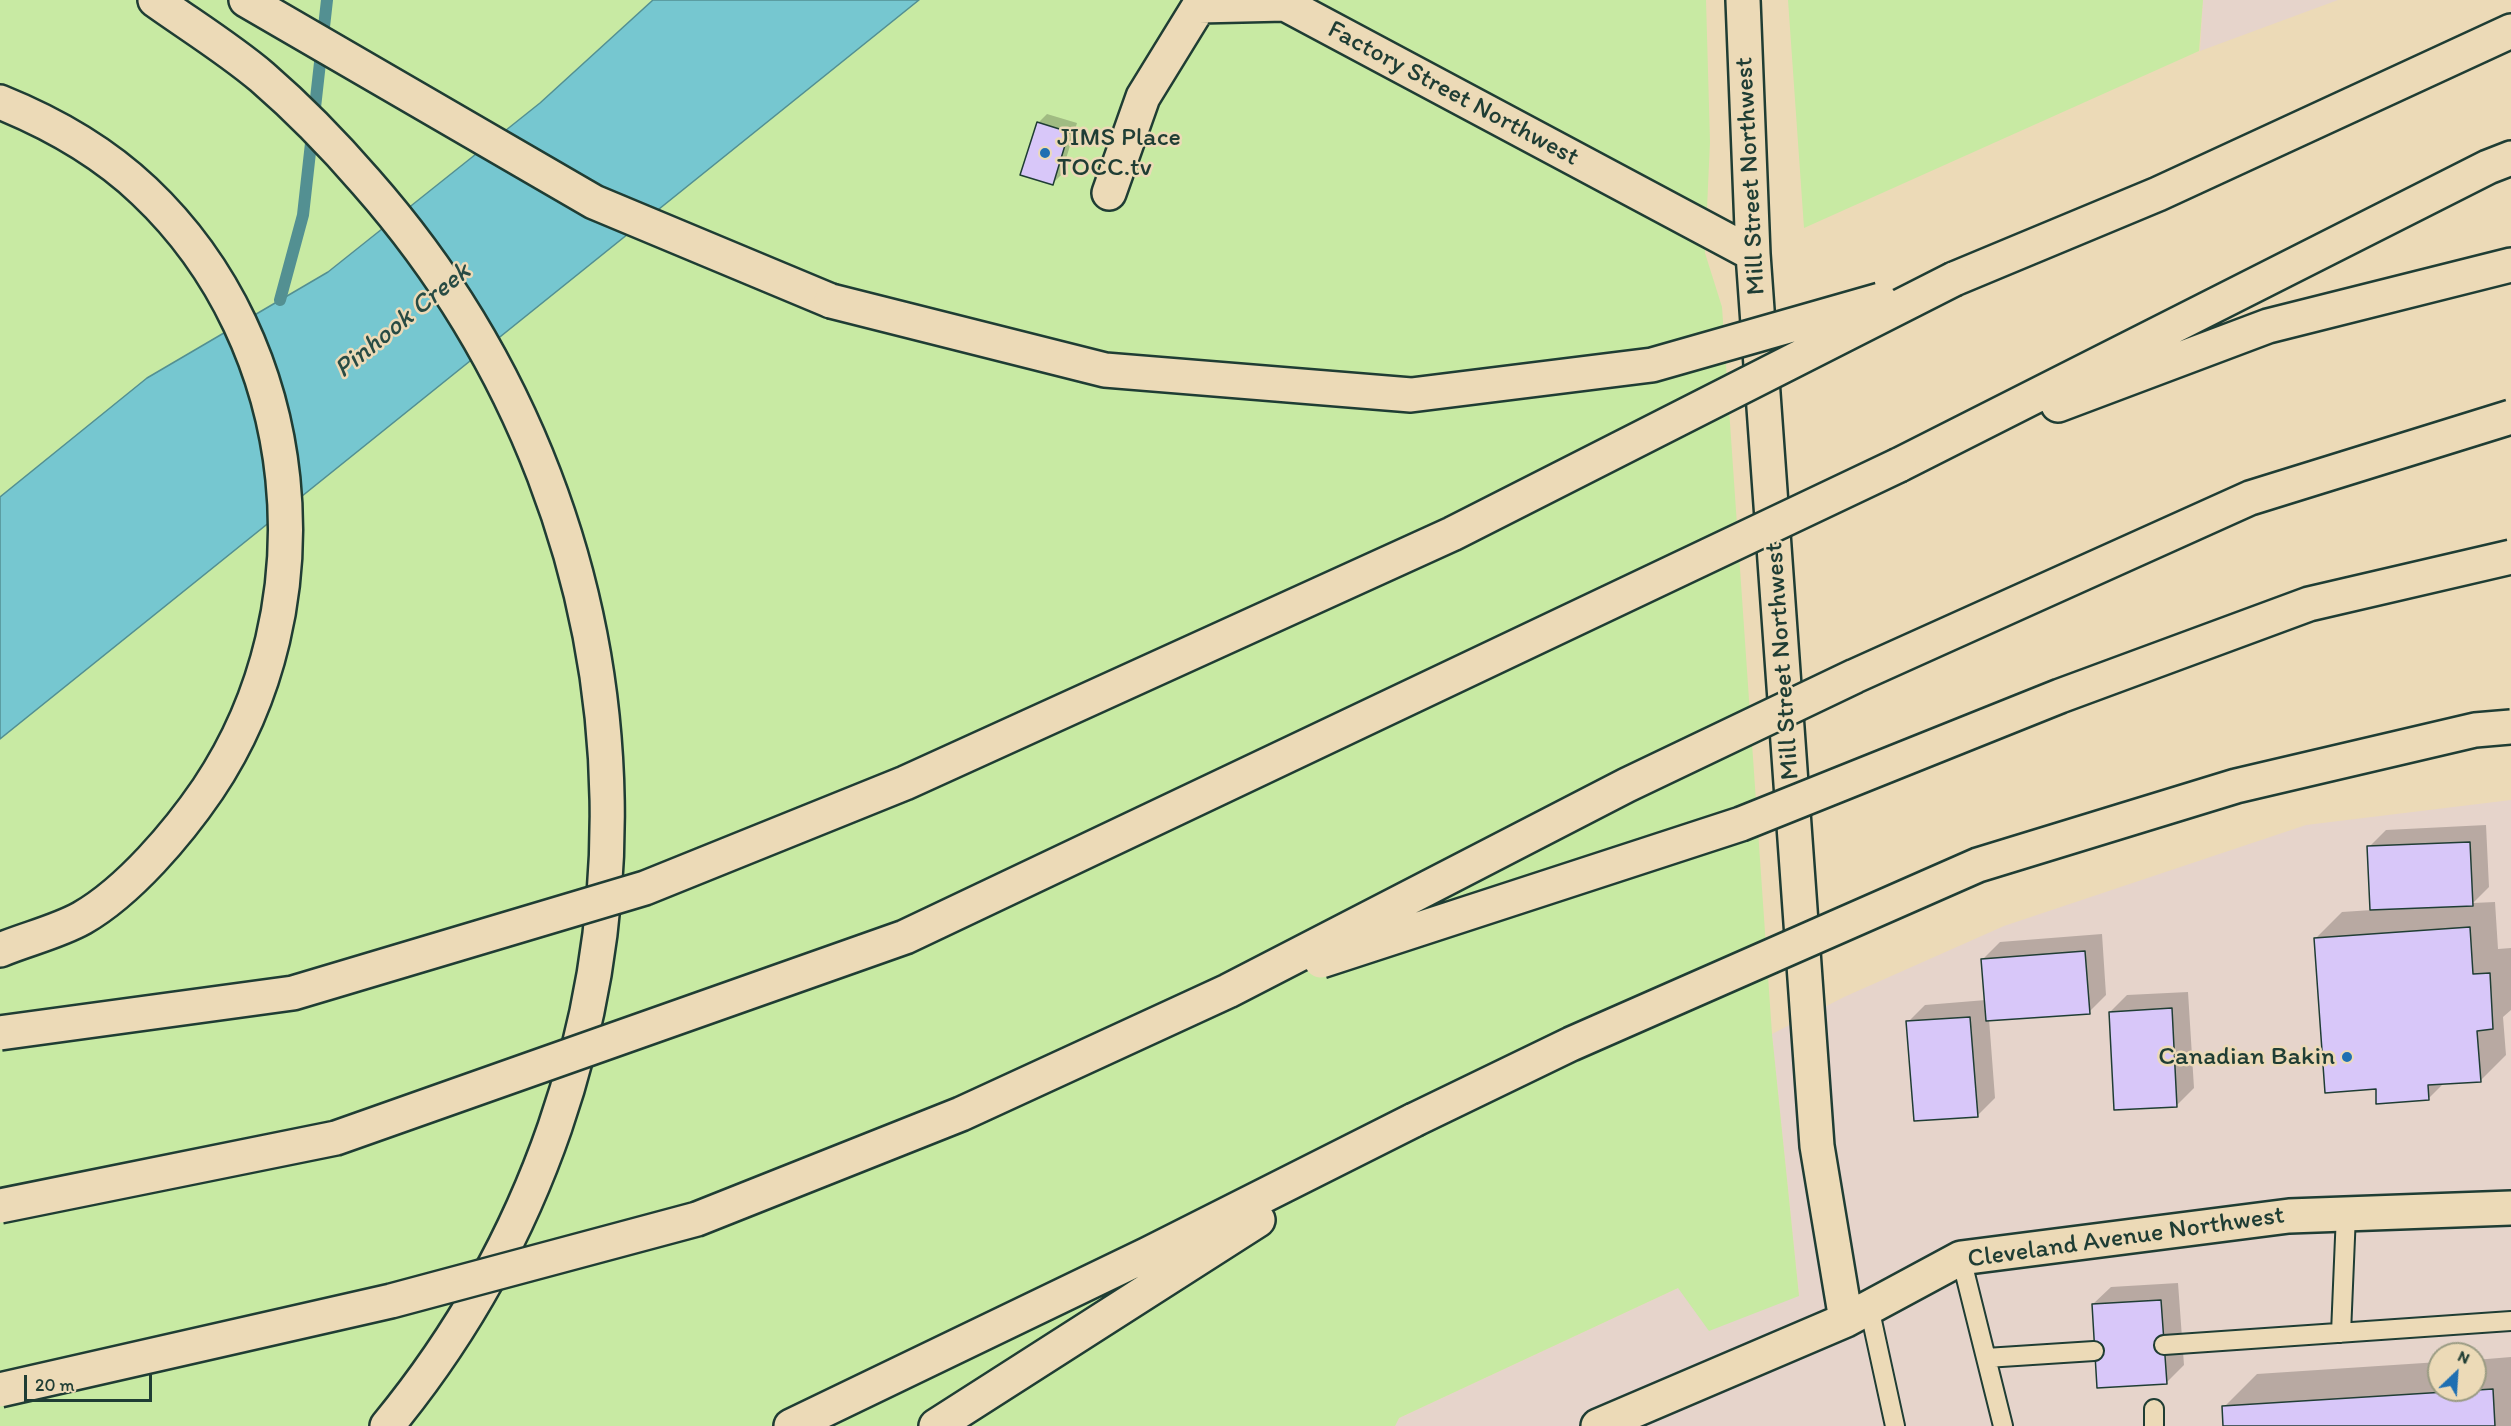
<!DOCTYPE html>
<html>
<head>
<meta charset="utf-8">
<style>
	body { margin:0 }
	#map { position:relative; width:2511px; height:1426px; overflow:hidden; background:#ecdab7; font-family:Itim,sans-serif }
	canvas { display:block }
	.north { position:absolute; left:2427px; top:1342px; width:60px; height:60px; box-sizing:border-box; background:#ecdab7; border:2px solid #9a9b83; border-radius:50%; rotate:25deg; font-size:16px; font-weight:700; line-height:24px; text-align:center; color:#1f3d34 }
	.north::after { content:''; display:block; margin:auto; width:21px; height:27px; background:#1f6fb2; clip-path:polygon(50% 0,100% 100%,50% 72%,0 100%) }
	.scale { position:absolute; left:24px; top:1375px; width:128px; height:27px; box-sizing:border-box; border:3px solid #1f3d34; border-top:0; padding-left:8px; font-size:18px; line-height:21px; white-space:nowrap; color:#1f3d34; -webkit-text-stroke:4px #ecdab7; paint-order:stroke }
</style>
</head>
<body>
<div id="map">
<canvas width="2511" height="1426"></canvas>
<div class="north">N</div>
<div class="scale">20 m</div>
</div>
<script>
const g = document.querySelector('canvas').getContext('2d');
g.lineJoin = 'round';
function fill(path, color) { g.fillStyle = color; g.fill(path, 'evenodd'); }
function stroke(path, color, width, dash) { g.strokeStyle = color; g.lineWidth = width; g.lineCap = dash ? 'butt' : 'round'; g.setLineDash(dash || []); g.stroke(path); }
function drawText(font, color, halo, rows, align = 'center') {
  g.font = font + ' Itim,sans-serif'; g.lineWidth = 5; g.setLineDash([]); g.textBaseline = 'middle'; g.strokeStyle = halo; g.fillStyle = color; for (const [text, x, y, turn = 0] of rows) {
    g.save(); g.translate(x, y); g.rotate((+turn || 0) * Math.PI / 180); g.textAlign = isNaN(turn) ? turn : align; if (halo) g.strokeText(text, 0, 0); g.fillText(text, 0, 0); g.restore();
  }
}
const built = new Path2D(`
	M 2203,0 L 2338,0 L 2200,51 Z
	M 2511,800 L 2511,1426 L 1395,1426 L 1399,1418 L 1678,1288 L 1799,1296 L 1772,1034 L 1844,997 L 2004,926 L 2306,825 ZM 2439,1354 L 2475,1354 L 2475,1390 L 2439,1390 Z`);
const green = new Path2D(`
	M 0,0 L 653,0 L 540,103 L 327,272 L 147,378 L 0,497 Z
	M 919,0 L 1706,0 L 1710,142 L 1705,253 L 1722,307 L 1772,1034 L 1799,1296 L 1709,1331 L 1678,1288 L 1399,1418 L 1395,1426 L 0,1426 L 0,739 Z
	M 1788,0 L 2203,0 L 2199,51 L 1804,228 Z`);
const water = new Path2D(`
	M 653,0 L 919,0 L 0,739 L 0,497 L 147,378 L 328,272 L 540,103 Z`);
const shadow = new Path2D(`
	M 1047,114 L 1077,123 L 1061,175 L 1052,184 L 1022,174 L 1039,122 Z
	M 2486,825 L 2489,887 L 2473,903 L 2495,902 L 2498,949 L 2511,948 L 2511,1010 L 2503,1017 L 2506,1055 L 2480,1081 L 2444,1083 L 2428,1099 L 2377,1087 L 2316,938 L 2342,912 L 2372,910 L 2369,847 L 2386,830 Z
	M 2102,934 L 2106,995 L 2089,1012 L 1989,1019 L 1995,1098 L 1977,1116 L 1908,1022 L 1925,1005 L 1986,1000 L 1983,959 L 2000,942 Z
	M 2188,992 L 2194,1088 L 2176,1106 L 2110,1012 L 2127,995 Z
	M 2178,1283 L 2184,1365 L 2166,1383 L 2093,1304 L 2111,1287 Z
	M 2511,1357 L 2511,1426 L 2225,1426 L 2224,1407 L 2257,1374 L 2439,1362 L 2439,1390 L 2475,1390 L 2475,1360 Z`);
const stream = new Path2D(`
	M 280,300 L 303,215 L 327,0`);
const building = new Path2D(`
	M 1037,122 L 1069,132 L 1053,185 L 1020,175 Z
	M 2470,842 L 2473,906 L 2370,910 L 2367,846 Z
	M 2470,927 L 2473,974 L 2490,973 L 2493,1029 L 2477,1031 L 2481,1082 L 2428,1085 L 2429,1100 L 2376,1104 L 2376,1089 L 2325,1093 L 2314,938 Z
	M 2085,951 L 2090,1014 L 1986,1021 L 1981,959 Z
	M 2172,1008 L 2177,1107 L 2114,1110 L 2109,1012 Z
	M 1970,1017 L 1978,1117 L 1914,1121 L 1906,1021 Z
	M 2161,1300 L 2167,1384 L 2097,1388 L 2092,1304 Z
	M 2493,1389 L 2495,1426 L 2223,1426 L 2222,1406 Z`);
const lane = new Path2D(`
	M 1961,1258 L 2003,1426
	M 1869,1307 L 1895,1426
	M 2341,1333 L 2346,1214
	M 2164,1345 L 2511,1321
	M 1986,1358 L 2094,1351
	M 2154,1409 L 2154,1426`);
const street = new Path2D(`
	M 1743,0 L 1753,254 L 1817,1146 L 1846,1320
	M 1109,193 L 1143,97 L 1199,6 L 1285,4 L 1753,254
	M 1598,1426 L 1846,1320 L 1961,1258 L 2289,1216 L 2511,1208`);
const highway = new Path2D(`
	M 155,0 C 190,25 229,49 262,77 C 299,109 334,145 366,182 C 680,538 688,1060 387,1426
	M 246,0 L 594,202 L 831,301
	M 0,102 C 52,123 103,152 144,191 C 306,344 331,606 208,789 C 178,833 129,891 82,918 C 57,932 26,939 0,950
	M 1954,279 L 2158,194 L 2511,31
	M 2058,405 L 2268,326 L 2511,265
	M 1899,465 L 2488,167 L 2511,158
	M 791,1426 L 1148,1254 L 1414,1120
	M 936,1426 L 1258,1220`);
const highwayBridge = new Path2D(`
	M 831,301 L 1105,370 L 1411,395 L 1652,365 L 1880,300
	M 1321,961 L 1741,824 L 2060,696 L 2309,604 L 2511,557
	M 0,1033 L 293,993 L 645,888 L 905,783 L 1452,534 L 1954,279
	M 1414,1120 L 1571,1044 L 1978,865 L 2236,786 L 2475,730 L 2511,727
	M 0,1206 L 336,1138 L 905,937 L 1899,465
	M 0,1390 L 391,1301 L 697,1219 L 961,1114 L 1228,991 L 1627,785 L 1855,676 L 2250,498 L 2511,417`);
const markers = [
	[1045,153,6,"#1f6fb2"],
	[2347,1057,6,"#1f6fb2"]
];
const streetNames = [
	["Factory Street Northwest",1453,94,28],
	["Mill Street Northwest",1751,176,-93],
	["Mill Street Northwest",1783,661,-94],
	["Cleveland Avenue Northwest",2126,1238,-8]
];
const poiNames = [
	["JIMS Place",1057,138],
	["TOCC.tv",1057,168],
	["Canadian Bakin",2335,1057,"right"]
];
const waterNames = [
	["Pinhook Creek",403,321,-39]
];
fill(built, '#e6d4cb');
fill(green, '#c8eaa3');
fill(water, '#76c7d0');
stroke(water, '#539092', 1.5);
fill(shadow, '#0003');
stroke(stream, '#539092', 12);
fill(building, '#d8c7f9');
stroke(building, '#1f3d34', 1.5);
stroke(lane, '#1f3d34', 22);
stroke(street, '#1f3d34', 38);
stroke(highway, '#1f3d34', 38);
stroke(lane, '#ecdab7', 18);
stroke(street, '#ecdab7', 33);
stroke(highway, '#ecdab7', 33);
stroke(highwayBridge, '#1f3d34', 38, []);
stroke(highwayBridge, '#ecdab7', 33);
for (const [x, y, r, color] of markers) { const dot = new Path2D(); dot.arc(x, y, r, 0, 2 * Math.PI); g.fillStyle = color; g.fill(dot); stroke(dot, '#ecdab7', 2); }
drawText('26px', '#1f3d34', '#ecdab7', streetNames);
drawText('26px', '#1f3d34', '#ecdab7', poiNames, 'left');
drawText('italic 27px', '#284b44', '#ecdab7', waterNames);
</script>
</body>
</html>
